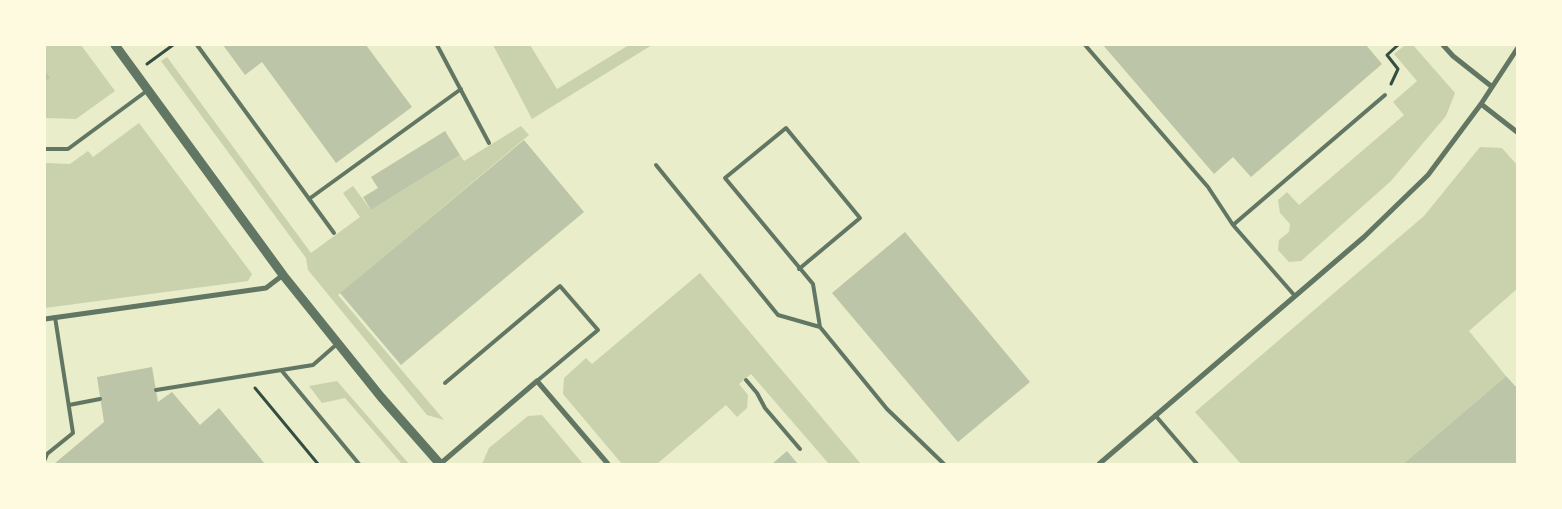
<!DOCTYPE html>
<html>
<head>
<meta charset="utf-8">
<style>
	body { margin:0 }
	#map { position:relative; width:1562px; height:509px; overflow:hidden; background:#e9edc9; font-family:"Golos Text",sans-serif }
	canvas { display:block }
	.frame { position:absolute; inset:0; border:46px solid #fefae0; pointer-events:none }
</style>
</head>
<body>
<div id="map">
<canvas width="1562" height="509"></canvas>
<div class="frame"></div>
</div>
<script>
const g = document.querySelector('canvas').getContext('2d');
g.lineJoin = 'round';
function fill(path, color) { g.fillStyle = color; g.fill(path, 'evenodd'); }
function stroke(path, color, width, dash) { g.strokeStyle = color; g.lineWidth = width; g.lineCap = dash ? 'butt' : 'round'; g.setLineDash(dash || []); g.stroke(path); }
const green = new Path2D(`
	M 45,45 L 81,45 L 115,91 L 76,119 L 45,118 Z
	M 493,45 L 530,45 L 557,89 L 629,45 L 652,45 L 532,119 Z
	M 1405,45 L 1413,45 L 1455,93 L 1446,116 L 1391,181 L 1301,261 L 1289,262 L 1278,250 L 1279,240 L 1289,232 L 1290,224 L 1280,213 L 1278,200 L 1287,192 L 1299,205 L 1404,115 L 1393,102 L 1417,81 L 1394,54 Z
	M 167,57 L 311,253 L 360,217 L 343,193 L 353,186 L 371,210 L 460,155 L 464,161 L 521,126 L 529,135 L 338,295 L 444,420 L 427,415 L 308,270 L 306,258 L 161,61 Z
	M 139,123 L 252,274 L 248,281 L 45,308 L 45,163 L 70,164 L 88,151 L 93,157 Z
	M 1480,147 L 1502,148 L 1517,165 L 1517,289 L 1469,331 L 1506,376 L 1403,464 L 1241,464 L 1195,412 L 1424,216 Z
	M 700,273 L 861,464 L 829,464 L 751,374 L 739,384 L 748,395 L 747,408 L 737,417 L 726,405 L 657,464 L 622,464 L 563,394 L 564,378 L 586,358 L 592,364 Z
	M 337,381 L 409,464 L 402,464 L 345,398 L 322,403 L 309,386 Z
	M 542,415 L 583,464 L 482,464 L 489,448 L 528,416 Z`);
const building = new Path2D(`
	M 223,45 L 366,45 L 412,107 L 336,163 L 262,62 L 245,75 Z
	M 1103,45 L 1366,45 L 1382,64 L 1251,177 L 1233,157 L 1214,174 Z
	M 45,71 L 50,78 L 45,81 Z
	M 445,131 L 460,155 L 371,210 L 363,197 L 378,188 L 371,177 Z
	M 524,140 L 584,212 L 401,365 L 340,293 Z
	M 905,232 L 1030,382 L 958,442 L 832,293 Z
	M 152,367 L 158,402 L 172,392 L 200,425 L 219,408 L 265,464 L 54,464 L 104,422 L 97,377 Z
	M 1506,376 L 1517,388 L 1517,464 L 1403,464 Z
	M 787,451 L 798,464 L 772,464 Z`);
const path = new Path2D(`
	M 147,64 L 173,45
	M 1391,84 L 1398,69 L 1387,55 L 1398,45
	M 255,388 L 318,464`);
const service = new Path2D(`
	M 197,45 L 334,233
	M 437,45 L 489,143
	M 1085,45 L 1208,187 L 1233,225 L 1295,296
	M 45,149 L 68,149 L 148,90
	M 656,165 L 778,315 L 820,327
	M 309,199 L 461,89
	M 1233,225 L 1385,95
	M 799,269 L 860,218 L 786,128 L 725,178 L 813,284 L 820,327 L 887,409 L 944,464
	M 282,371 L 359,464
	M 746,380 L 757,393 L 765,408 L 800,449
	M 445,383 L 560,286 L 598,330 L 537,381
	M 156,390 L 313,365 L 337,344
	M 69,405 L 100,399
	M 1155,415 L 1197,464
	M 45,459 L 47,454 L 73,433 L 55,317`);
const minor = new Path2D(`
	M 1443,45 L 1453,56 L 1491,86
	M 1481,104 L 1517,132
	M 45,319 L 266,288 L 283,275
	M 440,464 L 537,381 L 608,464
	M 1099,464 L 1364,237 L 1428,175 L 1481,104 L 1517,49`);
const tertiary = new Path2D(`
	M 115,45 L 283,275 L 381,397 L 440,464`);
fill(green, '#cad2ad');
fill(building, '#bcc5a7');
stroke(path, '#344e41', 3);
stroke(service, '#617663', 4);
stroke(minor, '#617663', 5);
stroke(tertiary, '#617663', 9);
</script>
</body>
</html>
